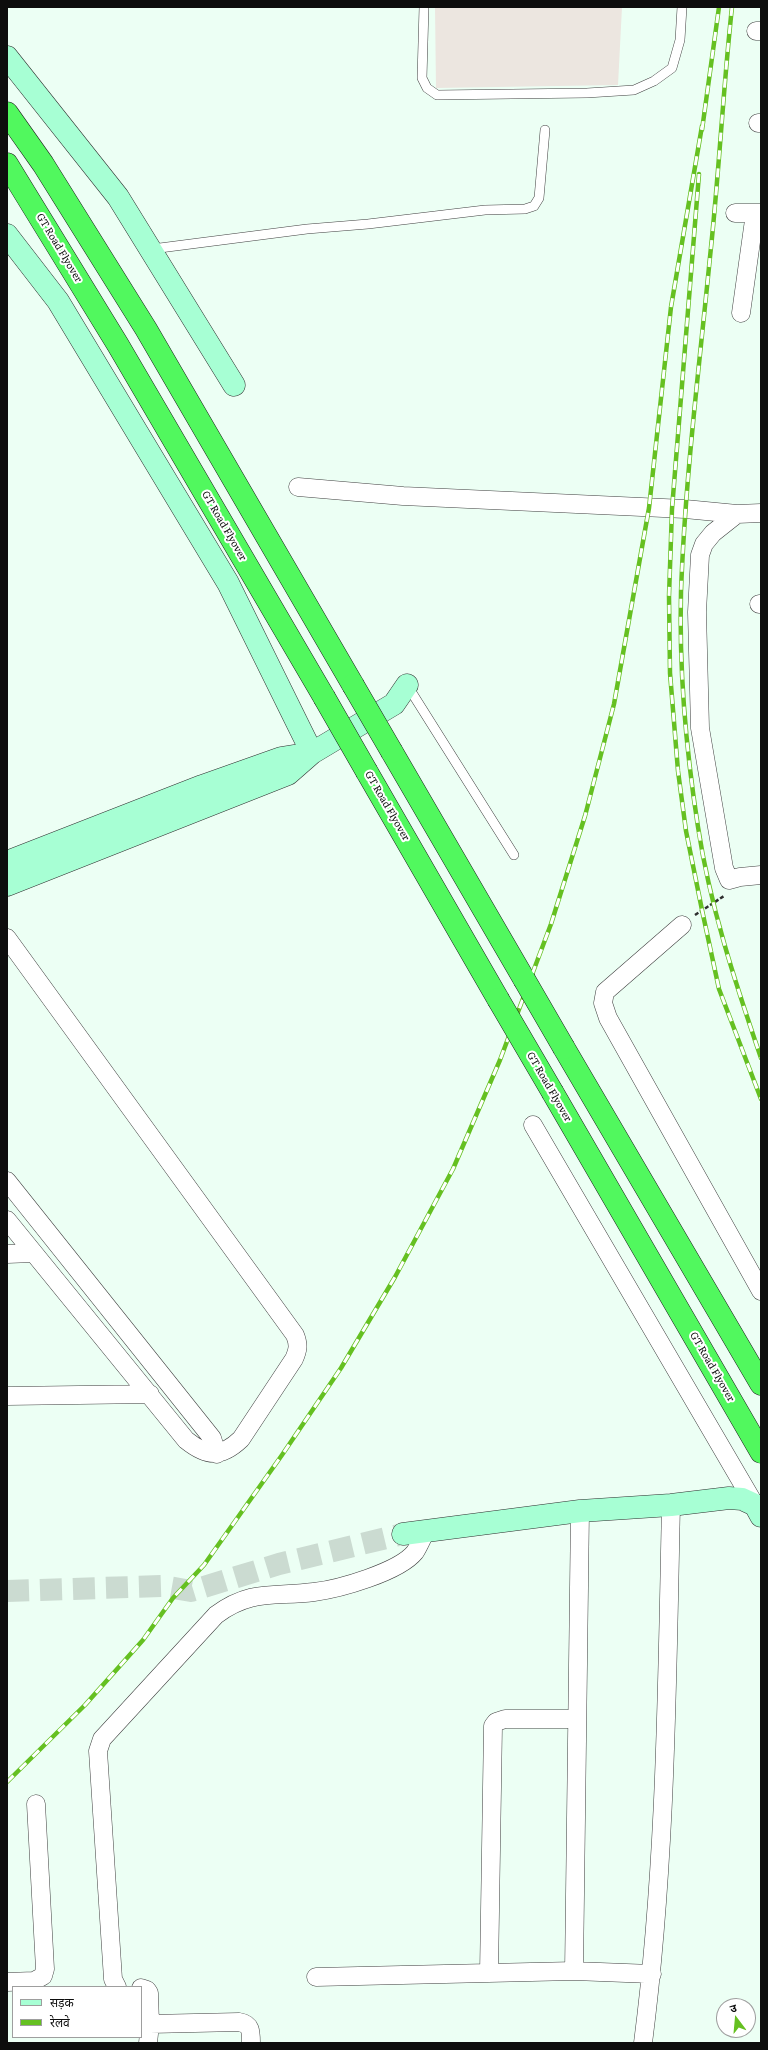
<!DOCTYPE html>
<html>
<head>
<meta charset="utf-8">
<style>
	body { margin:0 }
	#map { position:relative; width:768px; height:2050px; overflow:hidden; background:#ecfff4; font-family:Literata,"Noto Sans Devanagari",serif }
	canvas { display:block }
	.frame { position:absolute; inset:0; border:8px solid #0d0d0d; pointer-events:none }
	.legend { position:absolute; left:12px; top:1986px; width:130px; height:52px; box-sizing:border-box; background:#fff; border:1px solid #9e9e9e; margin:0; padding:5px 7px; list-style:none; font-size:12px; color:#0d0d0d }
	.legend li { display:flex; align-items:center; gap:8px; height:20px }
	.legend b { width:20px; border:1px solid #9e9e9e }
	.north { position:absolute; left:716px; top:1998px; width:40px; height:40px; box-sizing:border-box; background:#fff; border:1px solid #9e9e9e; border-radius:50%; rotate:344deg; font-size:11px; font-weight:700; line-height:16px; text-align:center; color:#0d0d0d }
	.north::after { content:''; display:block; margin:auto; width:14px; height:18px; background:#65c021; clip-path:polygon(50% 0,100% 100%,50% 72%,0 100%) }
</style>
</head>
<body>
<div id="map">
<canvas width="768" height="2050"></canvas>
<div class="frame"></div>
<ul class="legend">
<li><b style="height:5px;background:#a7ffd4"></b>सड़क</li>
<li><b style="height:5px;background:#65c021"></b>रेलवे</li>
</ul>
<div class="north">उ</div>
</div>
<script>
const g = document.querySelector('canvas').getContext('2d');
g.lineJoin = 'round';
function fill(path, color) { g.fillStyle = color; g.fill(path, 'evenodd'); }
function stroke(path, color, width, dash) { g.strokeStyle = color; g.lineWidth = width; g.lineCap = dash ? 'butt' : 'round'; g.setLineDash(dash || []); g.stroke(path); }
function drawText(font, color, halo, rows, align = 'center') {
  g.font = font + ' Literata,serif'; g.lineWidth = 4; g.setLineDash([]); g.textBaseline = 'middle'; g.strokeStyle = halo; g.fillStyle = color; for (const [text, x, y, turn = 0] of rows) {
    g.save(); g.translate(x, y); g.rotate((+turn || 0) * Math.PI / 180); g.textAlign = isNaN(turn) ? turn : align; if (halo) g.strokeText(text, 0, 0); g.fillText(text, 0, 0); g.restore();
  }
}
const industrial = new Path2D(`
	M 435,7 L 622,7 L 618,85 L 436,88 Z`);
const secondaryTunnel = new Path2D(`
	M 7,1591 L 163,1586 L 191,1591 L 279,1564 L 403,1534`);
const path = new Path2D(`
	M 695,915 L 724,896`);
const lane = new Path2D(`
	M 424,7 L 422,78 L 427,88 L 437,95 L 587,93 L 634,90 L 654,81 L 672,68 L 680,40 L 682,7
	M 152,249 L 307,229 L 368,224 L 485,210 L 525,209 L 534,206 L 539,198 L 545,130
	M 407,685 L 514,855`);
const street = new Path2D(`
	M 756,31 L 761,31
	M 758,123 L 761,123
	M 735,213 L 761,213
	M 741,313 L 755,213
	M 298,487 L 403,496 L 685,509 L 737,514 L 761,513
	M 737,514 L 713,533 L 704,544 L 700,555 L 697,612 L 700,728 L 724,868 L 729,880 L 740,877 L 761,875
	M 759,604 L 761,604
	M 682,925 L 605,992 L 603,1003 L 608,1018 L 761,1291
	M 7,938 L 295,1335 C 299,1345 298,1350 294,1359 L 241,1439 C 221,1458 207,1457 186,1440 L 7,1220
	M 533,1125 L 755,1505
	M 7,1181 L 212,1438 L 217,1454
	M 7,1254 L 33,1253
	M 7,1396 L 150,1394
	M 580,1511 L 574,1971 L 652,1974
	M 489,1973 L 493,1726 L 496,1722 L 505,1719 L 577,1719
	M 316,1977 L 574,1971
	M 7,1982 L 34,1981 L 43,1976 L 45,1969 L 36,1804
	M 117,1987 L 113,1979 L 98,1751 L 102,1739 L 216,1615 C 251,1589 274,1597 314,1592 C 339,1589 399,1572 415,1552 C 419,1546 422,1538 426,1531
	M 141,1988 L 147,1990 L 149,1993 L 150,2024
	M 148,2043 L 150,2024 L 239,2022 C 251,2024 251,2031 251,2043
	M 643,2043 C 666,1865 667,1684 671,1505`);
const secondary = new Path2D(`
	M 7,57 L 118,197 L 234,385
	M 7,235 L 58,301 L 228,583 L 312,753 L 394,704 L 407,685
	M 7,862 L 202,786 L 281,758 L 312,753
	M 7,885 L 288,774 L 312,753
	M 403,1534 L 580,1511 L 671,1505 L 729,1498 L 742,1499 L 755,1505 L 761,1516`);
const highway = new Path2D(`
	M 7,113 L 43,164 L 146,329 L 353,685
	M 7,164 L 118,345 L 324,697
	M 392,752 L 524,979
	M 367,772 L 498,999
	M 564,1048 L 761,1384
	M 553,1093 L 761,1452`);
const rail = new Path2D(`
	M 732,7 C 723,90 719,174 710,257 C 699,369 685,480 681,592 C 679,670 686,750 698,827 C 710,906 735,982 761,1058
	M 702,130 L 719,7
	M 699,174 L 672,509 L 669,596 L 670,673 L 678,771 L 686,831 L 702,910 L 719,989 L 761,1099
	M 7,1782 L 85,1705 L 143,1640 L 173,1598 L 204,1565 L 282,1455 L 341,1368 L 395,1277 L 453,1169 L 500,1060 L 551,924 L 585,816 L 614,704 L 649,508 L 671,307 L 702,126`);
const highwayBridge = new Path2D(`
	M 353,685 L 392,752
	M 324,697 L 367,772
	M 524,979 L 564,1048
	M 498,999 L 553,1093`);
const streetNames = [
	["GT Road Flyover",59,248,59],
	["GT Road Flyover",224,526,60],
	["GT Road Flyover",387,806,60],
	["GT Road Flyover",549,1087,60],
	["GT Road Flyover",712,1367,60]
];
fill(industrial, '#ece6e0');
stroke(secondaryTunnel, '#cbdbd1', 22, [22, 11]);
stroke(lane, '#404040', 10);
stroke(street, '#404040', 19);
stroke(secondary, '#2f2f2f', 23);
stroke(highway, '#1e1e1e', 23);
stroke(path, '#2f2f2f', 2.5, [4, 2]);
stroke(lane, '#fff', 9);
stroke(street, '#fff', 18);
stroke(secondary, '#a7ffd4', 22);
stroke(highway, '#51f85e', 22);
stroke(rail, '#65c021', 4.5);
stroke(rail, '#fff', 3, [9]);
stroke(highwayBridge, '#1e1e1e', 23, []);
stroke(highwayBridge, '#51f85e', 22);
drawText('10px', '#0d0d0d', '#fff', streetNames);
</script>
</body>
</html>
